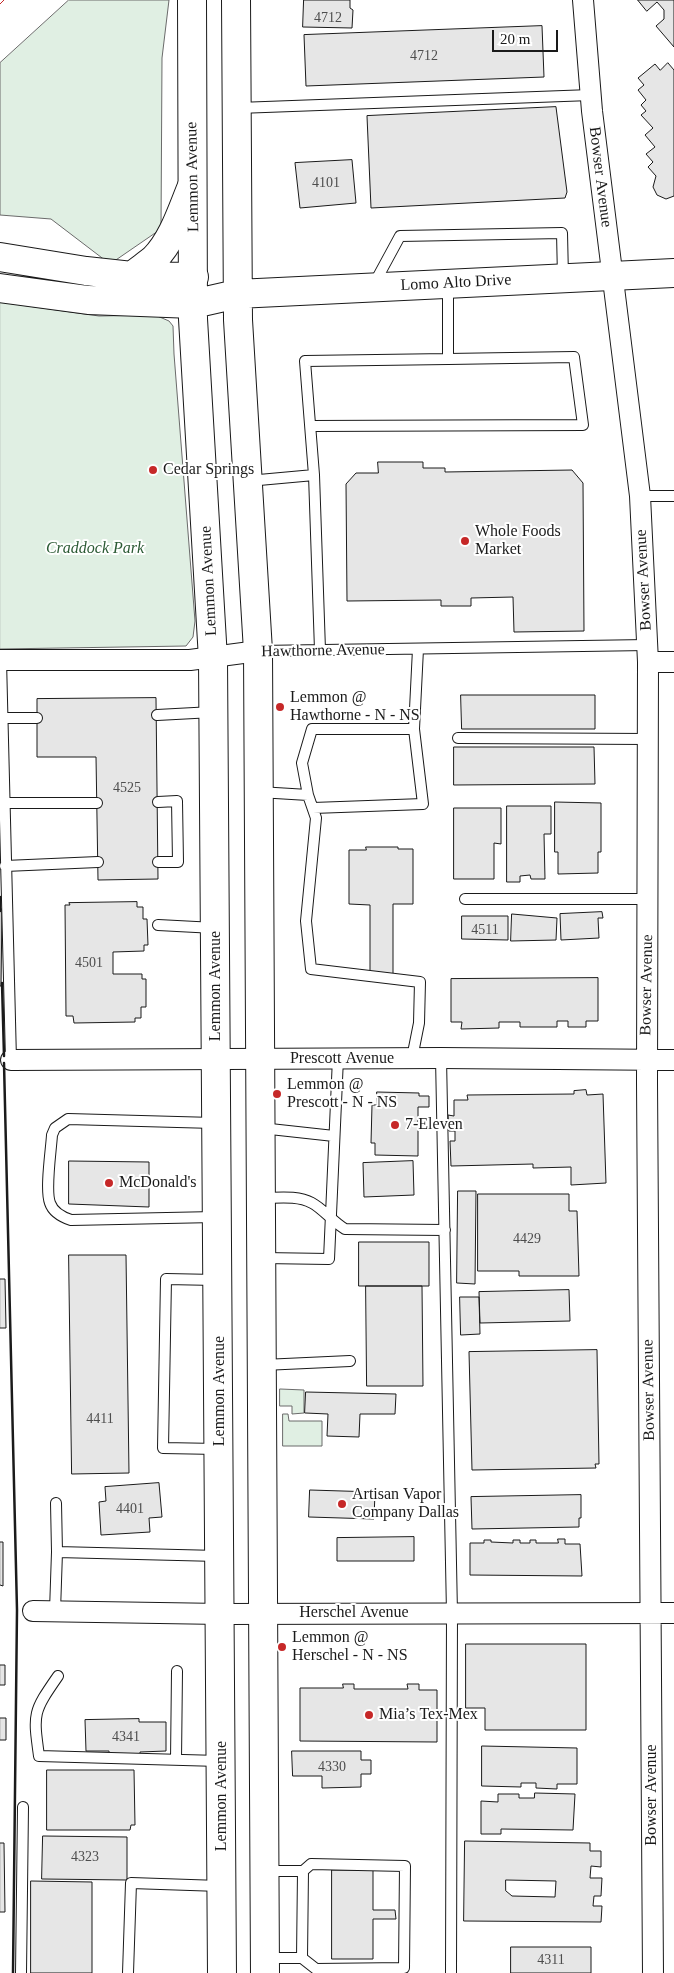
<!DOCTYPE html>
<html>
<head>
<meta charset="utf-8">
<style>
	body { margin:0 }
	#map { position:relative; width:674px; height:1973px; overflow:hidden; background:#fff; font-family:Georgia,serif }
	canvas { display:block }
	.scale { position:absolute; left:492px; top:30px; width:66px; height:22px; box-sizing:border-box; border:2px solid #1a1a1a; border-top:0; padding-left:6px; font-size:15px; line-height:18px; white-space:nowrap; color:#1a1a1a; -webkit-text-stroke:4px #fff; paint-order:stroke }
</style>
</head>
<body>
<div id="map">
<canvas width="674" height="1973"></canvas>
<div class="scale">20 m</div>
</div>
<script>
const g = document.querySelector('canvas').getContext('2d');
g.lineJoin = 'round';
function fill(path, color) { g.fillStyle = color; g.fill(path, 'evenodd'); }
function stroke(path, color, width, dash) { g.strokeStyle = color; g.lineWidth = width; g.lineCap = dash ? 'butt' : 'round'; g.setLineDash(dash || []); g.stroke(path); }
function drawText(font, color, halo, rows, align = 'center') {
  g.font = font + ' Georgia,serif'; g.lineWidth = 4; g.setLineDash([]); g.textBaseline = 'middle'; g.strokeStyle = halo; g.fillStyle = color; for (const [text, x, y, turn = 0] of rows) {
    g.save(); g.translate(x, y); g.rotate((+turn || 0) * Math.PI / 180); g.textAlign = isNaN(turn) ? turn : align; if (halo) g.strokeText(text, 0, 0); g.fillText(text, 0, 0); g.restore();
  }
}
const green = new Path2D(`
	M 69,0 L 169,0 L 162,58 L 161,229 L 110,264 L 51,219 L 0,215 L 0,63 Z
	M 0,302 L 99,316 L 155,315 L 169,321 L 173,326 L 174,354 L 195,621 L 193,637 L 186,646 L 0,649 Z
	M 280,1389 L 304,1390 L 304,1413 L 292,1414 L 292,1406 L 280,1406 Z
	M 283,1414 L 288,1414 L 289,1421 L 322,1421 L 322,1446 L 283,1446 Z`);
const building = new Path2D(`
	M 304,0 L 350,0 L 350,8 L 353,10 L 352,28 L 303,27 Z
	M 638,0 L 674,0 L 674,47 L 656,26 L 664,19 L 664,10 L 657,2 L 647,11 Z
	M 542,26 L 544,77 L 306,86 L 304,35 Z
	M 668,63 L 674,70 L 674,196 L 666,199 L 657,195 L 653,187 L 656,176 L 648,167 L 653,162 L 646,154 L 655,147 L 645,135 L 653,128 L 641,115 L 646,111 L 641,105 L 646,100 L 638,90 L 644,85 L 638,78 L 655,64 L 660,70 Z
	M 556,107 L 567,192 L 565,198 L 371,208 L 367,116 Z
	M 352,160 L 356,203 L 300,208 L 295,163 Z
	M 378,462 L 423,462 L 423,468 L 445,468 L 445,472 L 572,470 L 583,483 L 584,631 L 514,632 L 513,597 L 471,598 L 471,606 L 441,606 L 441,600 L 347,601 L 346,484 L 356,473 L 378,473 Z
	M 461,695 L 595,695 L 595,729 L 462,729 Z
	M 156,698 L 158,879 L 98,880 L 96,757 L 37,757 L 37,699 Z
	M 454,747 L 594,747 L 595,784 L 454,785 Z
	M 555,802 L 601,803 L 601,852 L 598,852 L 598,873 L 558,874 L 558,852 L 555,852 Z
	M 507,806 L 551,806 L 551,834 L 544,834 L 545,879 L 531,879 L 530,875 L 520,876 L 520,882 L 507,882 Z
	M 454,808 L 501,808 L 501,844 L 494,843 L 494,879 L 454,879 Z
	M 366,847 L 398,847 L 398,849 L 413,849 L 413,904 L 393,904 L 393,976 L 370,975 L 370,905 L 349,904 L 349,850 L 366,850 Z
	M 137,902 L 137,907 L 143,907 L 143,919 L 147,919 L 148,945 L 144,945 L 144,951 L 113,952 L 113,974 L 142,974 L 142,979 L 146,979 L 146,1007 L 141,1007 L 141,1018 L 135,1018 L 135,1022 L 74,1023 L 73,1016 L 66,1016 L 65,905 L 70,905 L 69,903 Z
	M 0,909 L 2,909 L 1,986 L 0,986 Z
	M 602,912 L 603,918 L 598,918 L 599,938 L 561,940 L 560,914 Z
	M 512,914 L 557,918 L 556,940 L 511,941 Z
	M 462,916 L 508,916 L 508,940 L 462,939 Z
	M 598,978 L 598,1021 L 586,1021 L 586,1027 L 568,1027 L 568,1021 L 557,1021 L 557,1027 L 520,1027 L 520,1022 L 499,1022 L 499,1028 L 461,1029 L 462,1022 L 451,1022 L 451,979 Z
	M 586,1090 L 587,1095 L 603,1094 L 606,1183 L 571,1185 L 571,1167 L 533,1168 L 533,1164 L 451,1166 L 450,1141 L 455,1141 L 455,1131 L 449,1131 L 448,1115 L 454,1116 L 454,1100 L 468,1100 L 467,1095 L 574,1094 L 574,1091 Z
	M 377,1092 L 419,1093 L 419,1096 L 429,1096 L 429,1107 L 418,1107 L 418,1156 L 375,1155 L 375,1143 L 371,1143 L 372,1105 L 377,1105 Z
	M 69,1161 L 149,1162 L 149,1207 L 69,1204 Z
	M 413,1161 L 414,1195 L 364,1197 L 363,1163 Z
	M 458,1191 L 476,1191 L 475,1284 L 457,1283 Z
	M 478,1194 L 569,1194 L 569,1211 L 577,1211 L 579,1276 L 519,1276 L 519,1271 L 478,1271 Z
	M 359,1242 L 429,1242 L 429,1286 L 359,1286 Z
	M 69,1255 L 126,1255 L 129,1473 L 72,1474 Z
	M 0,1279 L 5,1279 L 6,1328 L 0,1328 Z
	M 366,1286 L 422,1286 L 423,1386 L 367,1386 Z
	M 569,1290 L 570,1321 L 480,1323 L 479,1292 Z
	M 460,1297 L 479,1297 L 480,1334 L 461,1335 Z
	M 597,1350 L 599,1464 L 595,1464 L 596,1468 L 472,1470 L 469,1352 Z
	M 306,1392 L 396,1394 L 395,1414 L 360,1414 L 359,1437 L 327,1436 L 328,1414 L 305,1413 Z
	M 159,1483 L 162,1517 L 149,1518 L 150,1532 L 101,1535 L 99,1502 L 106,1501 L 105,1487 Z
	M 310,1490 L 375,1492 L 374,1519 L 309,1517 Z
	M 581,1495 L 581,1518 L 579,1518 L 579,1527 L 472,1529 L 471,1497 Z
	M 414,1537 L 414,1561 L 337,1561 L 337,1538 Z
	M 558,1539 L 565,1539 L 565,1544 L 580,1544 L 582,1576 L 470,1575 L 470,1543 L 484,1543 L 484,1540 L 491,1540 L 491,1542 L 513,1543 L 513,1540 L 520,1540 L 520,1543 L 530,1543 L 530,1540 L 536,1540 L 536,1543 L 558,1543 Z
	M 0,1542 L 3,1542 L 3,1586 L 0,1585 Z
	M 466,1644 L 586,1644 L 586,1730 L 485,1730 L 485,1708 L 466,1708 Z
	M 0,1665 L 5,1665 L 5,1685 L 0,1685 Z
	M 343,1684 L 354,1684 L 354,1689 L 408,1689 L 407,1684 L 419,1684 L 419,1690 L 437,1690 L 437,1742 L 300,1741 L 300,1688 L 343,1688 Z
	M 0,1718 L 6,1718 L 6,1740 L 0,1740 Z
	M 139,1719 L 139,1722 L 166,1722 L 166,1751 L 140,1752 L 140,1756 L 109,1756 L 109,1751 L 86,1751 L 85,1720 Z
	M 482,1746 L 577,1748 L 577,1784 L 557,1784 L 557,1789 L 536,1788 L 536,1783 L 521,1783 L 521,1787 L 482,1786 Z
	M 292,1751 L 361,1751 L 361,1760 L 371,1760 L 371,1774 L 361,1774 L 361,1787 L 322,1788 L 322,1776 L 293,1776 Z
	M 47,1770 L 134,1770 L 135,1825 L 131,1825 L 130,1830 L 47,1830 Z
	M 535,1793 L 575,1794 L 573,1830 L 501,1829 L 501,1834 L 481,1834 L 481,1801 L 498,1802 L 498,1794 L 519,1794 L 519,1798 L 534,1798 Z
	M 43,1836 L 127,1837 L 127,1880 L 42,1879 Z
	M 465,1841 L 590,1843 L 590,1851 L 601,1851 L 601,1867 L 591,1866 L 590,1878 L 602,1878 L 601,1896 L 594,1896 L 593,1906 L 602,1906 L 601,1922 L 464,1921 ZM 506,1880 L 556,1881 L 555,1897 L 512,1896 L 506,1891 Z
	M 0,1843 L 4,1843 L 5,1912 L 0,1912 Z
	M 332,1870 L 373,1870 L 373,1910 L 395,1910 L 396,1919 L 373,1919 L 373,1959 L 332,1959 Z
	M 31,1881 L 92,1882 L 92,1973 L 31,1973 Z
	M 511,1947 L 591,1947 L 591,1973 L 511,1973 Z`);
const lane = new Path2D(`
	M 238,108 L 591,95
	M 374,284 L 400,236 L 562,233 L 563,277
	M 311,426 L 583,425 L 574,357 L 448,359
	M 314,475 L 320,650
	M 248,481 L 314,475 L 305,361 L 448,359 L 448,285
	M 640,496 L 674,496
	M 259,651 L 647,645
	M 1,660 L 11,1060
	M 157,715 L 213,712
	M 1,718 L 37,718
	M 458,738 L 648,739
	M 259,792 L 308,795
	M 158,802 L 177,801 L 178,862 L 158,862
	M 4,803 L 97,803
	M 313,808 L 423,804 L 414,729
	M 5,866 L 98,862
	M 465,899 L 648,899
	M 158,925 L 215,928
	M 412,1058 L 419,1023 L 420,982 L 311,969 L 306,921 L 316,818 L 308,795 L 302,763 L 312,729 L 414,729 L 418,649
	M 441,1058 L 452,1613 L 451,1973
	M 214,1123 L 68,1119 L 55,1128 L 52,1135 C 51,1151 45,1190 50,1203 C 53,1212 62,1217 71,1220 L 215,1217
	M 261,1128 L 334,1136
	M 262,1198 C 278,1198 297,1195 312,1203 C 322,1208 333,1222 345,1229 L 445,1230
	M 263,1258 L 329,1259 L 338,1058
	M 216,1280 L 166,1279 L 163,1448 L 218,1449
	M 263,1365 L 350,1361
	M 56,1503 L 57,1552
	M 55,1611 L 57,1552 L 218,1556
	M 58,1676 C 33,1712 33,1713 39,1756 L 219,1761
	M 176,1760 L 177,1671
	M 267,1871 L 303,1871
	M 266,1958 L 302,1958 L 303,1871 L 311,1864 L 405,1866 L 404,1968 L 316,1969 L 302,1958
	M 21,1973 L 23,1807
	M 128,1973 L 131,1883 L 220,1886`);
const street = new Path2D(`
	M 583,0 L 592,111 L 640,496 L 648,662 L 647,1082 L 653,1973
	M 0,660 L 190,660 L 258,651
	M 648,662 L 674,662
	M 11,1060 L 441,1058 L 674,1060
	M 33,1611 L 222,1614 L 674,1613`);
const secondary = new Path2D(`
	M 192,0 L 193,319 L 213,659 L 222,1973
	M 236,0 L 238,320 L 258,651 L 265,1973
	M 193,304 L 237,294 L 674,273`);
const highway = new Path2D(`
	M 0,257 L 86,271 L 132,276 L 194,277
	M 132,276 C 139,270 147,265 154,259 C 173,240 182,210 192,186
	M 0,288 L 88,300 L 193,304`);
const wall = new Path2D(`
	M 0,897 L 0,911
	M 2,983 L 4,1056
	M 4,1063 L 17,1610 L 13,1973`);
const power = new Path2D(`
	M 0,4 L 4,0`);
const markers = [
	[153,470,5,"#c62828"],
	[465,541,5,"#c62828"],
	[280,707,5,"#c62828"],
	[277,1094,5,"#c62828"],
	[395,1125,5,"#c62828"],
	[109,1183,5,"#c62828"],
	[342,1504,5,"#c62828"],
	[282,1647,5,"#c62828"],
	[369,1715,5,"#c62828"]
];
const numberNames = [
	["4712",328,18],
	["4712",424,56],
	["4101",326,183],
	["4525",127,788],
	["4511",485,930],
	["4501",89,963],
	["4429",527,1239],
	["4411",100,1419],
	["4401",130,1509],
	["4341",126,1737],
	["4330",332,1767],
	["4323",85,1857],
	["4311",551,1960]
];
const streetNames = [
	["Lemmon Avenue",193,177,-91],
	["Bowser Avenue",600,177,83],
	["Lomo Alto Drive",456,283,-3],
	["Bowser Avenue",644,580,-93],
	["Lemmon Avenue",209,581,-93],
	["Hawthorne Avenue",323,651,-1],
	["Bowser Avenue",647,985,-89],
	["Lemmon Avenue",216,986,-90],
	["Prescott Avenue",342,1059],
	["Bowser Avenue",649,1390,-91],
	["Lemmon Avenue",220,1391,-90],
	["Herschel Avenue",354,1613],
	["Bowser Avenue",652,1795,-90],
	["Lemmon Avenue",222,1796,-90]
];
const poiNames = [
	["Cedar Springs",163,470],
	["Whole Foods",475,532],
	["Market",475,550],
	["Lemmon @",290,698],
	["Hawthorne - N - NS",290,716],
	["Lemmon @",287,1085],
	["Prescott - N - NS",287,1103],
	["7-Eleven",405,1125],
	["McDonald's",119,1183],
	["Artisan Vapor",352,1495],
	["Company Dallas",352,1513],
	["Lemmon @",292,1638],
	["Herschel - N - NS",292,1656],
	["Mia’s Tex-Mex",379,1715]
];
const parkNames = [
	["Craddock Park",95,549]
];
fill(green, '#e0efe3');
stroke(green, '#6a6a6a', 1);
fill(building, '#e6e6e6');
stroke(building, '#1a1a1a', 1);
stroke(lane, '#1a1a1a', 12);
stroke(street, '#1a1a1a', 22);
stroke(secondary, '#1a1a1a', 30);
stroke(highway, '#1a1a1a', 30);
stroke(lane, '#fff', 10);
stroke(street, '#fff', 20);
stroke(secondary, '#fff', 28);
stroke(highway, '#fff', 28);
stroke(wall, '#1a1a1a', 2.5);
stroke(power, '#c62828', 1, [18, 4, 2.5, 4]);
for (const [x, y, r, color] of markers) { const dot = new Path2D(); dot.arc(x, y, r, 0, 2 * Math.PI); g.fillStyle = color; g.fill(dot); stroke(dot, '#fff', 2); }
drawText('14px', '#4d4d4d', null, numberNames);
drawText('16px', '#1a1a1a', '#fff', streetNames);
drawText('16px', '#1a1a1a', '#fff', poiNames, 'left');
drawText('italic 16px', '#2b5a34', '#fff', parkNames);
</script>
</body>
</html>
